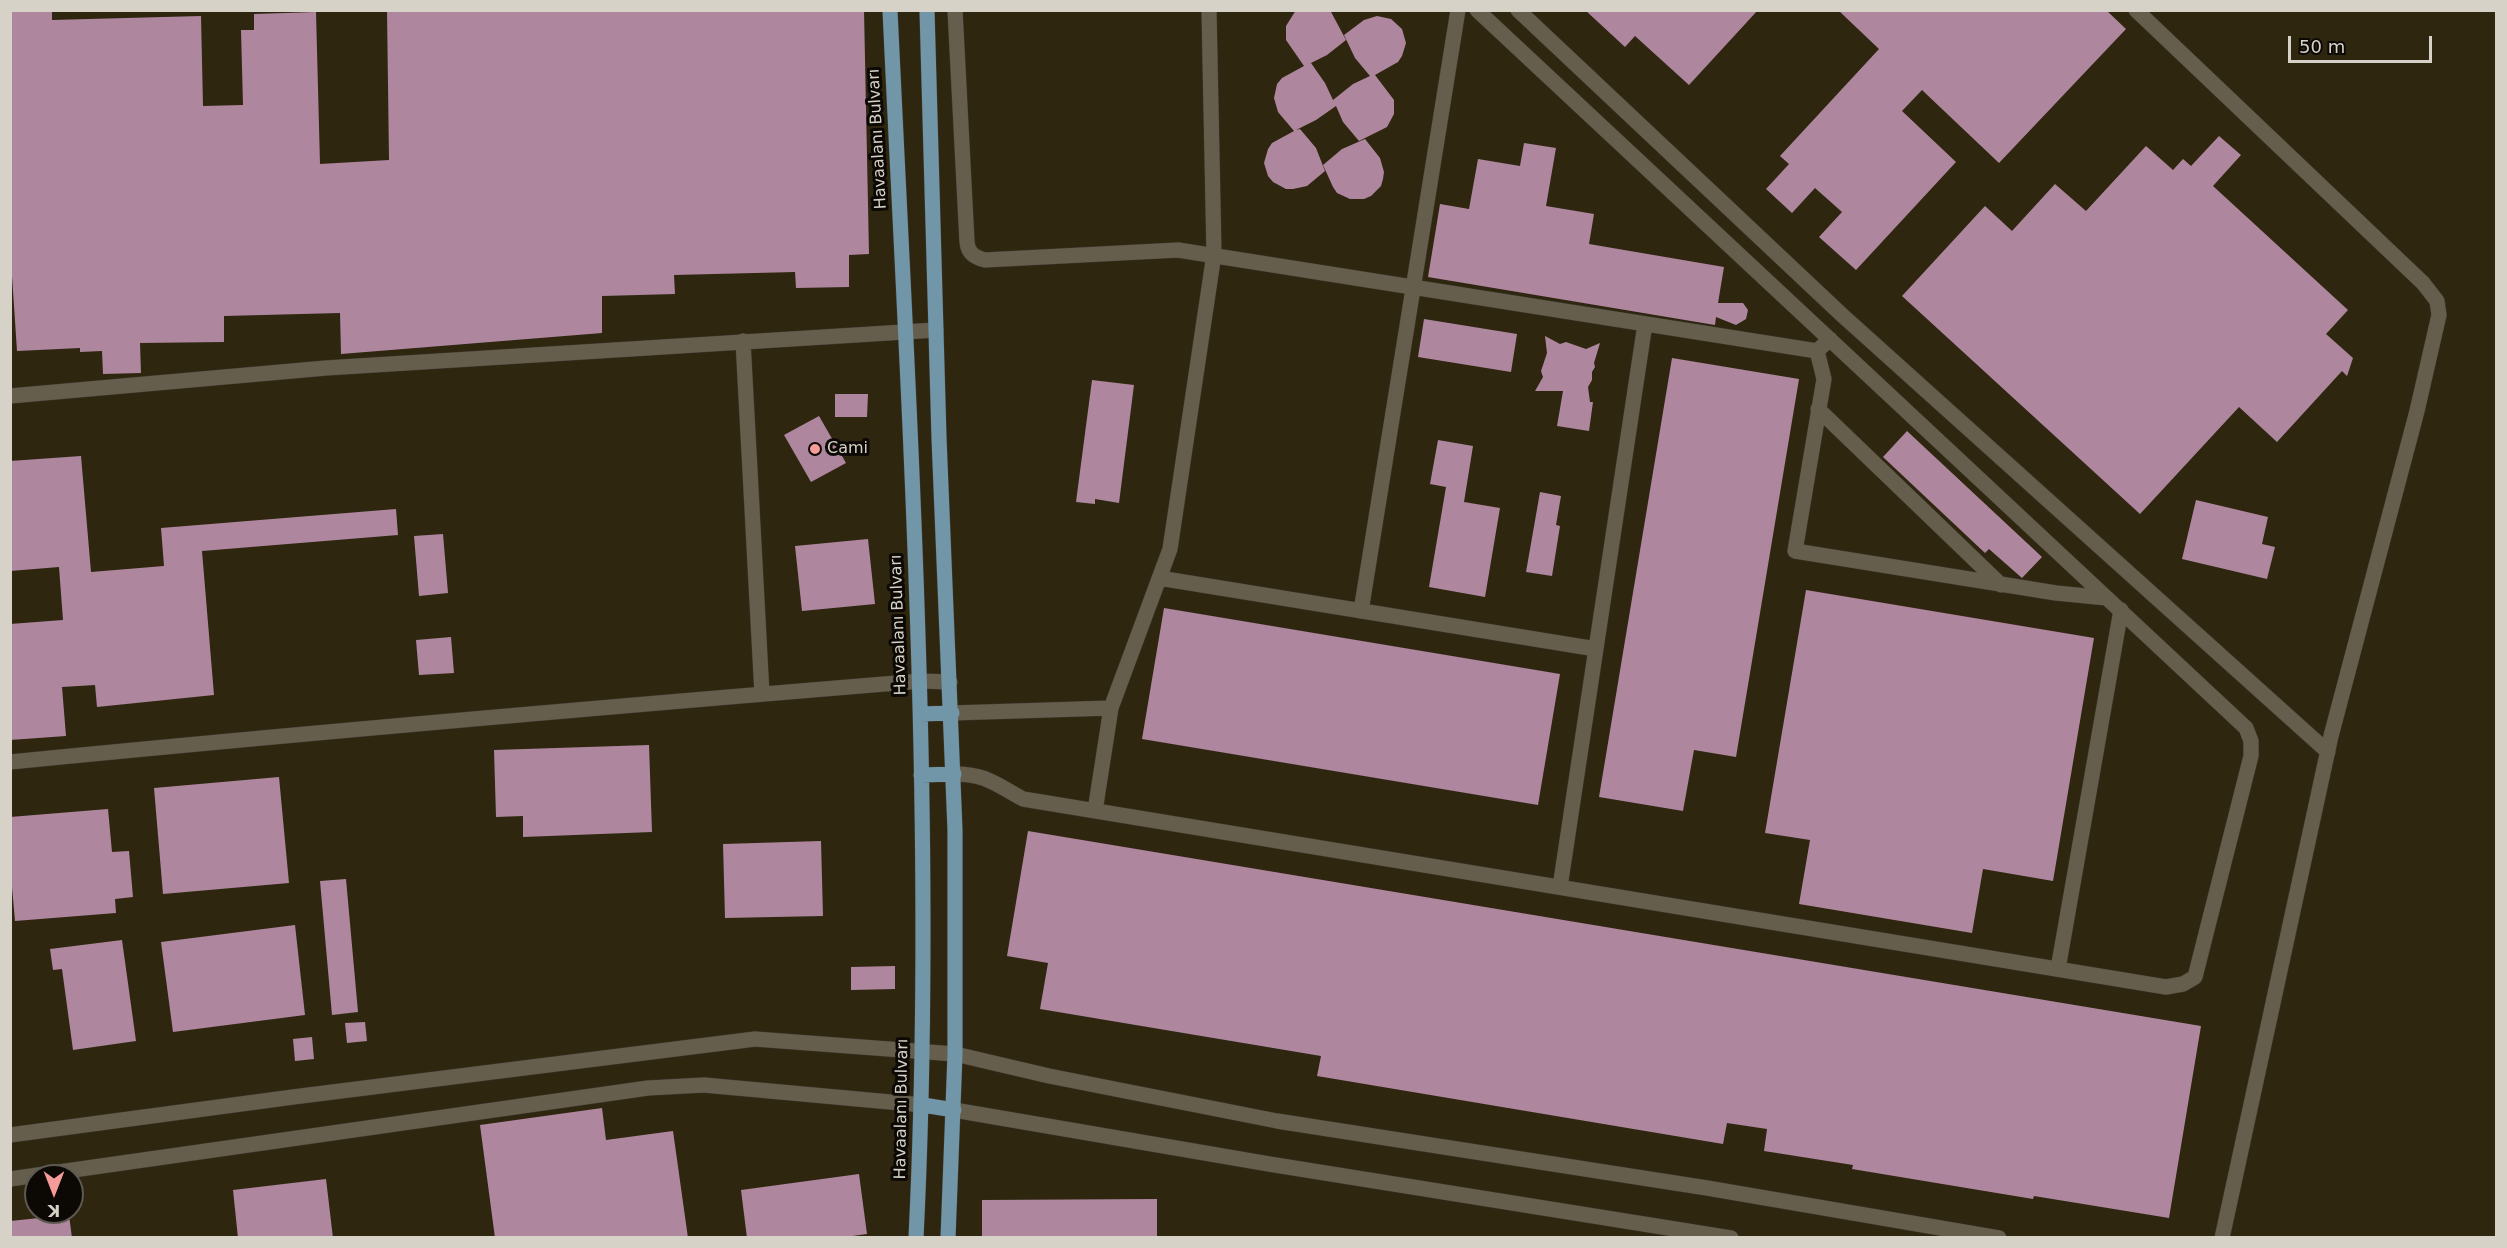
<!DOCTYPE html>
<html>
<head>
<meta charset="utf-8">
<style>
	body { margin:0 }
	#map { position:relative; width:2507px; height:1248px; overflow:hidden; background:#251f0f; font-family:"DejaVu Sans",sans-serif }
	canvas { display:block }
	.frame { position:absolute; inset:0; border:12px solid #d6d2c8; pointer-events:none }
	.north { position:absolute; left:24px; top:1164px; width:60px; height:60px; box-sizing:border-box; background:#0c0904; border:2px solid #5d5952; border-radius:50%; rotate:180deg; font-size:16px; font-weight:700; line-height:24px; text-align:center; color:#d6d2c8 }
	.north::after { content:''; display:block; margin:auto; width:21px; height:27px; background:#f59b99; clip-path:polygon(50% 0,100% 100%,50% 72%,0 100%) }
	.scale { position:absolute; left:2288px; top:36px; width:144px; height:27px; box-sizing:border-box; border:3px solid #d6d2c8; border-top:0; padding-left:8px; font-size:18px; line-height:21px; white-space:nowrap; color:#d6d2c8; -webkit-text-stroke:4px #0c0904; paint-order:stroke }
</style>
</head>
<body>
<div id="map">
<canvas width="2507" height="1248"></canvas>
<div class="frame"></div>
<div class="north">K</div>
<div class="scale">50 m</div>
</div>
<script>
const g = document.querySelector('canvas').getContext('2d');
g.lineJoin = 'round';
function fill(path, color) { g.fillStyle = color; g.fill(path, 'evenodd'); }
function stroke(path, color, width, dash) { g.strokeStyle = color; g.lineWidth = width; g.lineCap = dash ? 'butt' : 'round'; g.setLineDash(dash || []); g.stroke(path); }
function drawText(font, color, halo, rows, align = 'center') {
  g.font = font + ' "DejaVu Sans",sans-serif'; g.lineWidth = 6; g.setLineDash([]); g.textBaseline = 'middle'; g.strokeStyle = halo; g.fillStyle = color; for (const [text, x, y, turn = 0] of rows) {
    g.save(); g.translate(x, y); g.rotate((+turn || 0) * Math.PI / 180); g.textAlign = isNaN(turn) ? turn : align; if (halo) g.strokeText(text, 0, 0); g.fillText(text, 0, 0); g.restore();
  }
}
const built = new Path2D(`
	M 10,11 L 2496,11 L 2496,1237 L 11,1237 ZM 36,1176 L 72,1176 L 72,1212 L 36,1212 Z`);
const building = new Path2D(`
	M 10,10 L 52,10 L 52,20 L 201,16 L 203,106 L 243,105 L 241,30 L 254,30 L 254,14 L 316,12 L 320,164 L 389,160 L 387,10 L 864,10 L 869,254 L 849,255 L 849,287 L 796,288 L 795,272 L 674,275 L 675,294 L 602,296 L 602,333 L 341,354 L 340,313 L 224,316 L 224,342 L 140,343 L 141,373 L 103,374 L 102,351 L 80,352 L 80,348 L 17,351 L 10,246 Z
	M 1296,10 L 1330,10 L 1346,40 L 1327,55 L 1307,65 L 1311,63 L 1325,83 L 1333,100 L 1353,84 L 1370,76 L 1355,58 L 1344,35 L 1364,20 L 1377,16 L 1391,19 L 1402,29 L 1406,43 L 1402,56 L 1398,62 L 1375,75 L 1394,100 L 1394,114 L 1387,127 L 1359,141 L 1343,122 L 1336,106 L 1316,120 L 1296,130 L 1300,129 L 1316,148 L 1325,171 L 1307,186 L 1293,189 L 1286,189 L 1273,182 L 1268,176 L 1264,163 L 1268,149 L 1272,143 L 1294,131 L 1278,112 L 1274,98 L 1277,84 L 1282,78 L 1304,66 L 1286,40 L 1286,26 Z
	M 1585,10 L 1758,10 L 1689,85 L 1635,36 L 1625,47 Z
	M 1838,10 L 2106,10 L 2126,29 L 1999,163 L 1922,90 L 1902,111 L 1956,162 L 1856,270 L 1819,237 L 1842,212 L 1815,188 L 1792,213 L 1766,189 L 1789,164 L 1780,156 L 1879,49 Z
	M 2219,136 L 2241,155 L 2213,186 L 2348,310 L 2326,334 L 2353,358 L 2347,376 L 2342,371 L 2277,442 L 2239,407 L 2140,514 L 1902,296 L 1985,206 L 2012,231 L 2055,184 L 2086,211 L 2146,146 L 2173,170 L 2183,159 L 2191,166 Z
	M 1365,139 L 1380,158 L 1384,172 L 1383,179 L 1381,186 L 1371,196 L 1364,199 L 1350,199 L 1337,193 L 1333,187 L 1323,165 L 1342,149 Z
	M 1524,143 L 1556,148 L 1546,206 L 1594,214 L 1589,244 L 1724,267 L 1718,303 L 1743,303 L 1748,310 L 1746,319 L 1736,325 L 1716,317 L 1715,325 L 1428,277 L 1440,204 L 1469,209 L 1478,159 L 1520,166 Z
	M 1424,319 L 1517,334 L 1511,372 L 1418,357 Z
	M 1545,336 L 1560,344 L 1566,342 L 1586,349 L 1600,343 L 1594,363 L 1595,367 L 1592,372 L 1592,380 L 1588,387 L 1590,402 L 1593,402 L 1589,431 L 1557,426 L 1563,391 L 1535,391 L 1543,377 L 1541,371 L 1547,353 Z
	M 1672,358 L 1799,379 L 1736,757 L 1694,750 L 1683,811 L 1599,797 Z
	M 1092,380 L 1134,385 L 1119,503 L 1095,499 L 1095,504 L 1076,502 Z
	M 835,394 L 868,394 L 867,417 L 835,417 Z
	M 819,416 L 846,463 L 811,482 L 784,435 Z
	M 1907,431 L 2042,557 L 2022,578 L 1989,549 L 1985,553 L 1883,457 Z
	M 1438,440 L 1473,446 L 1464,502 L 1500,508 L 1485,597 L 1429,587 L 1446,487 L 1430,484 Z
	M 81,456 L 91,572 L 164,566 L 161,528 L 396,509 L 398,535 L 202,551 L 214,695 L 97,707 L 95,685 L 62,687 L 66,736 L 10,740 L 10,624 L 63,620 L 59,567 L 10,571 L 10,461 Z
	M 1540,492 L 1561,496 L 1556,525 L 1560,526 L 1552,576 L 1526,572 Z
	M 2196,500 L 2268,517 L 2262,544 L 2275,547 L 2267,579 L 2182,559 Z
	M 443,534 L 448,593 L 419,596 L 414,536 Z
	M 868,539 L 875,604 L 802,611 L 795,546 Z
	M 1806,590 L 2094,638 L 2053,881 L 1983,869 L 1972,933 L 1799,904 L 1810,840 L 1765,833 Z
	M 1164,608 L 1560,674 L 1538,805 L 1142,739 Z
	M 451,637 L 454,673 L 419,675 L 416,640 Z
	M 649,745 L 652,832 L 523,837 L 523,816 L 496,817 L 494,750 Z
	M 279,777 L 289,883 L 163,894 L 154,788 Z
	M 108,809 L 112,852 L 129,851 L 133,897 L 115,899 L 116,913 L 15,921 L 10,865 L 10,817 Z
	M 1028,831 L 2201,1026 L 2169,1218 L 2034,1196 L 2033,1199 L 1852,1169 L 1853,1165 L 1764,1151 L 1767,1129 L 1727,1123 L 1723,1144 L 1317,1076 L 1321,1056 L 1040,1009 L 1048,963 L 1007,956 Z
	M 821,841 L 823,916 L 725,918 L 723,844 Z
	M 346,879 L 358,1012 L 332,1015 L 320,881 Z
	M 295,925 L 305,1015 L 173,1032 L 161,942 Z
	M 122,940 L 136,1041 L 73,1050 L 62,969 L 53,970 L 50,949 Z
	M 895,966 L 895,989 L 851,990 L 851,967 Z
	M 365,1022 L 367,1041 L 347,1043 L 345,1023 Z
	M 312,1037 L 314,1059 L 295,1061 L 293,1039 Z
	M 602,1108 L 606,1140 L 673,1131 L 688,1238 L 495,1238 L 480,1125 Z
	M 859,1174 L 867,1234 L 838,1238 L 747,1238 L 741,1190 Z
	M 326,1179 L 333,1238 L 238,1238 L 233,1190 Z
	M 1157,1199 L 1157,1238 L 982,1238 L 982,1200 Z
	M 69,1215 L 72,1238 L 10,1238 L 10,1221 Z`);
const minor = new Path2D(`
	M 955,10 L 967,242 C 968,253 974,257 985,260 L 1178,250 L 1817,351 L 1830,339
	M 1518,10 L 1842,315 L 2328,752
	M 2136,10 L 2423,283 L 2437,301 L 2439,315 L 2417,411 L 2331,736 L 2222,1238
	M 743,341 L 762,694
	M 1817,351 L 1824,379 L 1795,551 L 2056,593 L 2107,598
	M 10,396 L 326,368 L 936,330
	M 1818,409 L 2001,585
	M 1159,578 L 1596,649
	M 1361,611 L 1458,10
	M 952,713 L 1111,708
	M 10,762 C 314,732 617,706 921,681 L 950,682
	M 954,774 C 987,774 995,784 1023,799 L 2166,987 L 2183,984 L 2195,977 L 2251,756 L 2251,741 L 2246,728 L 1477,10
	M 1095,811 L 1111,708 L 1170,549 L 1214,254 L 1209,10
	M 1560,887 L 1645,324
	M 2058,969 L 2121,610
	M 954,1110 L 1269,1164 L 1731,1238
	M 10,1135 L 293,1097 L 755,1039 L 955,1054 L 1049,1076 L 1277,1121 L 1707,1188 L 1999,1238
	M 10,1179 L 648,1088 L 704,1085 L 923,1105`);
const major = new Path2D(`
	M 890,10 C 909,419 936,829 916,1238
	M 927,10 L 939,438 L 955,830 L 955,1054 L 948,1238
	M 921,714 L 952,713
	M 921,775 L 954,774
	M 923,1105 L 954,1110`);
const markers = [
	[815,449,6,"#f59b99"]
];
const streetNames = [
	["Havaalanı Bulvarı",878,139,-93],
	["Havaalanı Bulvarı",899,625,-92],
	["Havaalanı Bulvarı",902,1109,-89]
];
const poiNames = [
	["Cami",827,449]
];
fill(built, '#2f2610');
fill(building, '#ae879f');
stroke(minor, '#3e3930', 16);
stroke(major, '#3e3930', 16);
stroke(minor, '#665e4d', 15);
stroke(major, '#7196a8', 15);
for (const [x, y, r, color] of markers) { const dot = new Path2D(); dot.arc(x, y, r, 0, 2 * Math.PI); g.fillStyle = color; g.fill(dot); stroke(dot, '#0c0904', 2); }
drawText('16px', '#d6d2c8', '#0c0904', streetNames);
drawText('16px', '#d6d2c8', '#0c0904', poiNames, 'left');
</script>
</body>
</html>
